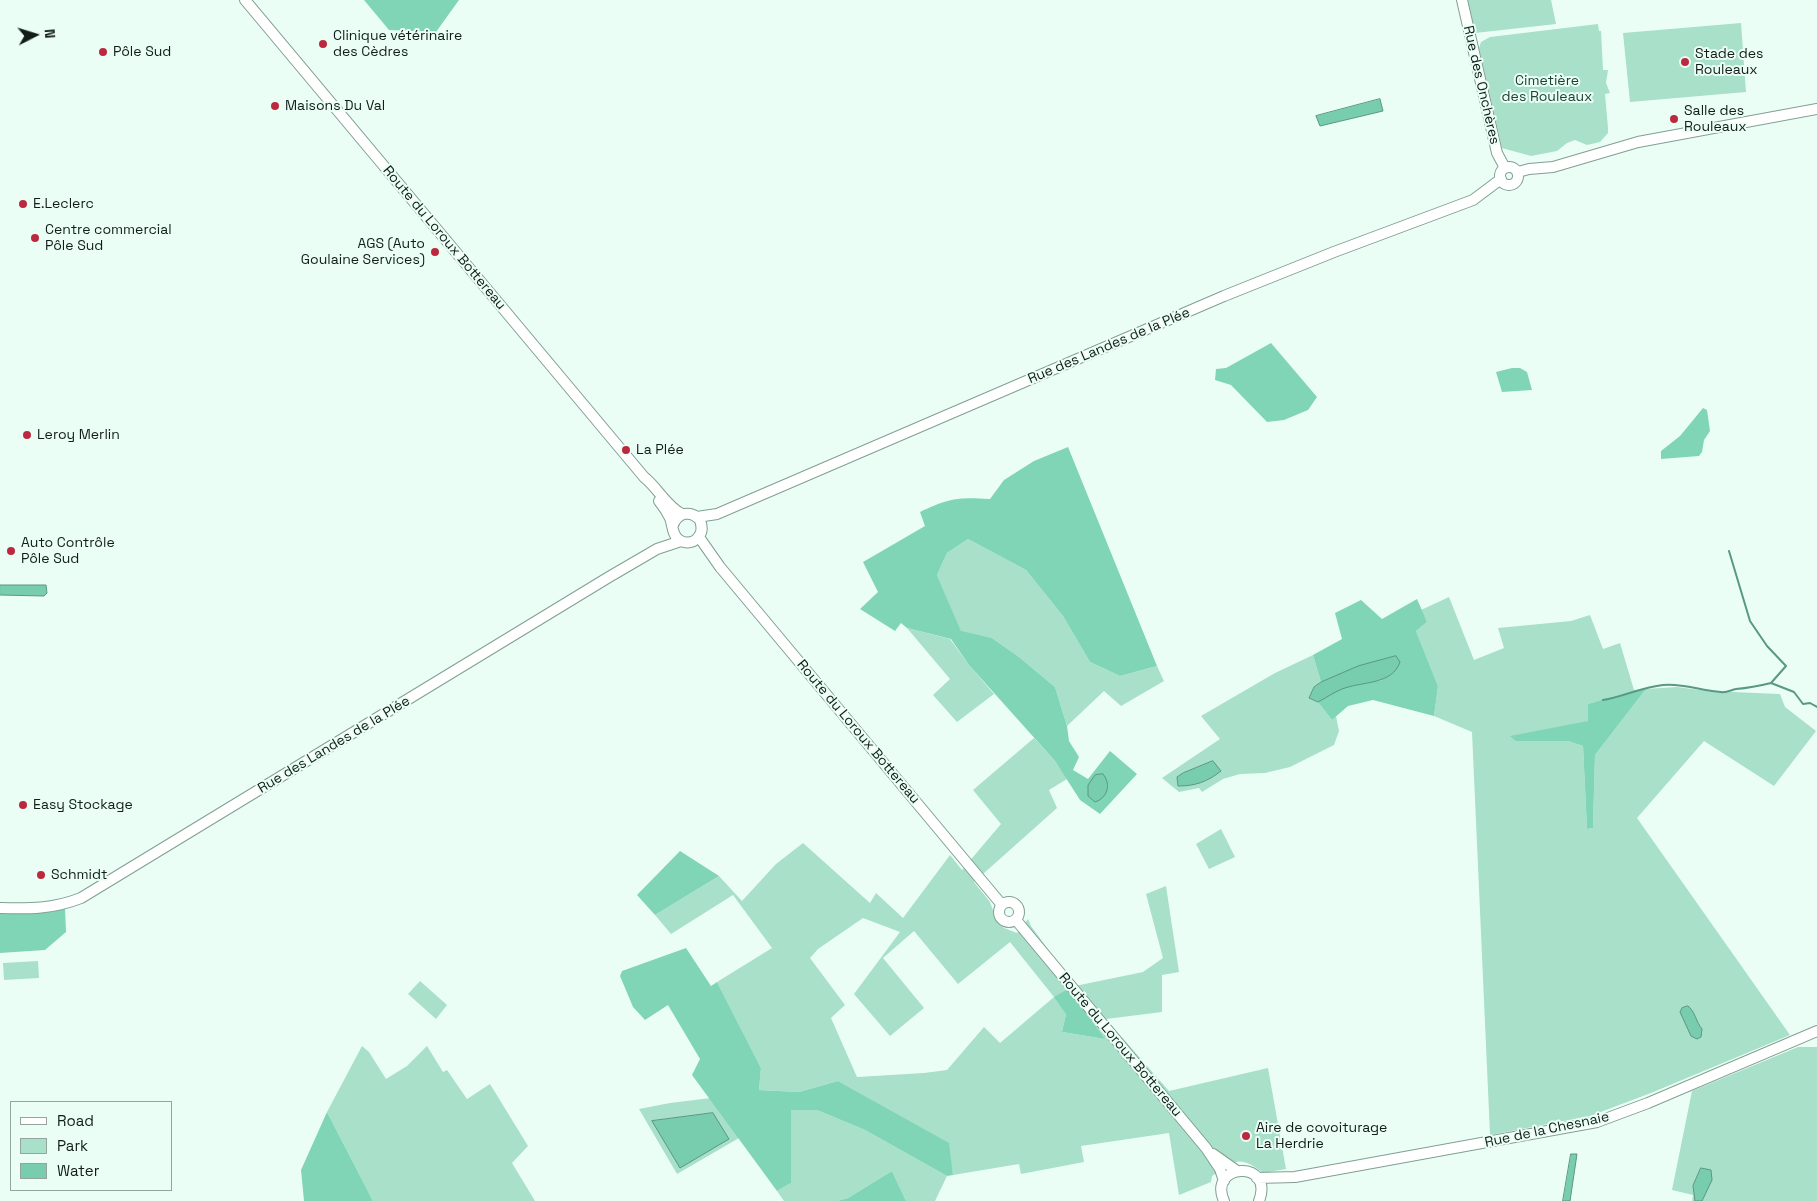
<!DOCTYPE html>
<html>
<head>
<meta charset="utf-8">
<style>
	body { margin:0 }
	#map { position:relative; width:1817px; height:1201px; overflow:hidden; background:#ebfef6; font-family:"Space Grotesk",sans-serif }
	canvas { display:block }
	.legend { position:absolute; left:10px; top:1101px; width:162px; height:90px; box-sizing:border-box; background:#ebfef6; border:1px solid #94a49e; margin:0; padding:6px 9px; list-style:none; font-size:15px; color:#111d19 }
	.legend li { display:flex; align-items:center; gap:10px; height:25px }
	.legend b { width:25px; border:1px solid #94a49e }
	.north { position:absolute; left:10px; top:10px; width:50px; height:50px; -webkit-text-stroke:4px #ebfef6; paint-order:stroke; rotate:85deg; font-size:14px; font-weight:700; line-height:20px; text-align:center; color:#111d19 }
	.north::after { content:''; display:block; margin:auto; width:18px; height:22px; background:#111d19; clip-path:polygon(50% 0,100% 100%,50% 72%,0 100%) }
</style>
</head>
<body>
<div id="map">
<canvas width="1817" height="1201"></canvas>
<ul class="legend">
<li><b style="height:6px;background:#fff"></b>Road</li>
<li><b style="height:14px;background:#a8e0ca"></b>Park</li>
<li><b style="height:14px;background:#78cdaf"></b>Water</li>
</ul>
<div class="north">N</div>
</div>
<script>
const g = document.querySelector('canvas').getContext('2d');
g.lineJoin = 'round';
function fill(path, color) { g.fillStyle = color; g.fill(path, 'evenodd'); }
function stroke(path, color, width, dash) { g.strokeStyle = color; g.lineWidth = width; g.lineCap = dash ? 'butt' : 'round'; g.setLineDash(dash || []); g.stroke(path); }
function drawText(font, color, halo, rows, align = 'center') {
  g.font = font + ' "Space Grotesk",sans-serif'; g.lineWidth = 4; g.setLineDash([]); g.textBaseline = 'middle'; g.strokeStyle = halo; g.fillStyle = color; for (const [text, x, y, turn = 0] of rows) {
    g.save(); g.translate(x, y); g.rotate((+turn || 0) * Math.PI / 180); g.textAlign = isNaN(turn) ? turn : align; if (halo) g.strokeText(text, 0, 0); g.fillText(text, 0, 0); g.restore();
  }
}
const green = new Path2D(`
	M 1468,0 L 1551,0 L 1556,24 L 1475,33 Z
	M 1741,23 L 1746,92 L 1630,102 L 1623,33 Z
	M 1598,24 L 1599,31 L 1601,31 L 1603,70 L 1608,70 L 1606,83 L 1610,93 L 1605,94 L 1608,128 L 1608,133 L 1600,142 L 1587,145 L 1575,140 L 1567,143 L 1557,151 L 1531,156 L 1502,148 L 1479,48 L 1481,42 L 1490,37 Z
	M 968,539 L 1026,570 L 1063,616 L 1090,662 L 1120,676 L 1157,666 L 1164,681 L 1121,706 L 1104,691 L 1067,726 L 1055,687 L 1019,657 L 992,638 L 961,632 L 937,575 L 947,553 Z
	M 1449,597 L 1474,660 L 1504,648 L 1498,628 L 1571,621 L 1590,615 L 1603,649 L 1620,643 L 1634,690 L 1588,704 L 1588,721 L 1517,741 L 1568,741 L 1583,746 L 1587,829 L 1593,828 L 1595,755 L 1646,689 L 1677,687 L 1708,691 L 1780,694 L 1785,707 L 1816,731 L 1774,786 L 1704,741 L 1637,818 L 1790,1035 L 1651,1093 L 1590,1116 L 1490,1135 L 1472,732 L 1434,716 L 1438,686 L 1416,631 L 1427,622 L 1421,610 Z
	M 907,628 L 950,639 L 969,665 L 994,694 L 957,722 L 933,695 L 950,679 Z
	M 1313,655 L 1321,682 L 1314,687 L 1309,698 L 1318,702 L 1332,720 L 1336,716 L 1339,731 L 1334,745 L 1290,767 L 1265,773 L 1240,774 L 1223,779 L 1202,792 L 1199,788 L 1179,792 L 1162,778 L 1220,739 L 1201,716 L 1275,673 Z
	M 1034,738 L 1055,761 L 1067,779 L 1049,790 L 1057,808 L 974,882 L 990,902 L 996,919 L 1004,928 L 1017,933 L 1028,919 L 1031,926 L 1075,986 L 1143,972 L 1163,958 L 1146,894 L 1166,886 L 1179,972 L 1162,975 L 1162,1012 L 1106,1019 L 1169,1091 L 1268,1068 L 1286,1169 L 1263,1173 C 1239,1154 1235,1161 1212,1176 L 1211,1182 L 1179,1195 L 1169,1133 L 1081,1146 L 1084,1162 L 1021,1174 L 1019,1164 L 953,1175 L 948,1143 L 838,1081 L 799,1092 L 759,1090 L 761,1068 L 717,982 L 772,948 L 733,895 L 671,934 L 655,915 L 719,876 L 742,901 L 776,864 L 803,843 L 870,903 L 876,893 L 903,918 L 950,855 L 962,870 L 1001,824 L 973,790 ZM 863,918 L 900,932 L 854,994 L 890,1036 L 924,1008 L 883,958 L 914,931 L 958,984 L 1010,942 L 1054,997 L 1000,1043 L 984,1027 L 947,1070 L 924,1073 L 857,1077 L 831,1018 L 845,1005 L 810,958 L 818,949 ZM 1066,1014 L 1105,1039 L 1062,1032 Z
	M 1221,829 L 1235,857 L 1209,869 L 1196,844 Z
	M 38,961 L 39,978 L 4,980 L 3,963 Z
	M 420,981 L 447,1005 L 436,1019 L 408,994 Z
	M 362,1046 L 369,1052 L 386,1079 L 407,1066 L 427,1046 L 443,1072 L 447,1070 L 467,1099 L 490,1084 L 528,1146 L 512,1163 L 535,1201 L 373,1201 L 327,1112 Z
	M 1798,1047 L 1817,1047 L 1817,1201 L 1692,1201 L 1693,1195 L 1672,1190 L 1692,1091 Z
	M 711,1098 L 739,1138 L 677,1174 L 639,1109 L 670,1103 Z
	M 790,1110 L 817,1110 L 865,1130 L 947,1176 L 935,1201 L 906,1201 L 892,1171 L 848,1198 L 837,1201 L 784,1201 L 777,1191 L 791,1183 Z`);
const forest = new Path2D(`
	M 364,0 L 459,0 L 436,32 L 389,30 Z
	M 1271,343 L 1317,397 L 1308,410 L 1284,420 L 1267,422 L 1231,385 L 1215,380 L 1216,369 L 1226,368 Z
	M 1512,368 L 1520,368 L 1527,372 L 1532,390 L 1502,392 L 1496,372 Z
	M 1703,408 L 1707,410 L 1710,431 L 1704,440 L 1702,452 L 1699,456 L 1661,459 L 1661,451 L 1680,436 Z
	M 1068,447 L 1157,666 L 1120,676 L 1090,662 L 1063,616 L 1026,570 L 968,539 L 947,553 L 937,575 L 961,631 L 992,638 L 1019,657 L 1055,687 L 1067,726 L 1069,741 L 1079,757 L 1073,770 L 1088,779 L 1110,751 L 1137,774 L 1100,814 L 1080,800 L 1055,761 L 969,665 L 951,639 L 907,628 L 901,623 L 895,631 L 860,609 L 878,592 L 863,562 L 925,526 L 920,512 C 949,498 958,497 990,499 L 1004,480 L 1034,461 Z
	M 1417,599 L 1427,622 L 1416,631 L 1438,686 L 1434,716 L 1373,700 L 1348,706 L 1332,720 L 1318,702 L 1340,689 L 1363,682 L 1383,680 L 1339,675 L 1321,682 L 1313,655 L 1342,639 L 1335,613 L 1361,600 L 1382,619 Z
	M 1646,689 L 1595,755 L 1593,828 L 1587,829 L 1583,746 L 1568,741 L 1516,741 L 1510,736 L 1588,721 L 1588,704 L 1634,690 Z
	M 680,851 L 719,876 L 655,915 L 637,895 Z
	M 65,908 L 66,932 L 45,950 L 0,953 L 0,912 Z
	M 686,948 L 711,986 L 717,982 L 761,1068 L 759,1090 L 799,1092 L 838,1081 L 949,1143 L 953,1175 L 947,1176 L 865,1130 L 817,1110 L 791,1110 L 791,1183 L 777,1191 L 692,1075 L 700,1059 L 668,1005 L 645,1020 L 633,1007 L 620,976 L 622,971 Z
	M 1068,989 L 1105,1039 L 1062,1032 L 1066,1014 L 1054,997 Z
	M 327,1112 L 373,1201 L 304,1201 L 301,1170 Z
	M 892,1171 L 906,1201 L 837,1201 L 848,1198 Z`);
const water = new Path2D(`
	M 1380,99 L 1383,111 L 1320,126 L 1316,116 Z
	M 0,585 L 46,585 L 47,593 L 44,596 L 0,595 Z
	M 1396,656 L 1400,662 C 1392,685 1363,681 1342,689 C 1334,692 1326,698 1318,702 L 1309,698 L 1314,687 L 1321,682 L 1358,666 Z
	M 1213,761 L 1221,771 C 1207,782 1195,786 1178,786 L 1177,777 L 1183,773 Z
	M 1103,774 C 1112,785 1107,798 1095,802 L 1088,796 L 1088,785 L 1095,775 Z
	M 1688,1006 C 1695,1011 1696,1022 1702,1029 L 1701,1037 L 1697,1039 L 1691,1036 L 1680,1012 L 1682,1008 Z
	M 713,1113 L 729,1139 L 680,1168 L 652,1121 Z
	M 1571,1154 L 1577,1154 L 1570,1201 L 1563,1201 Z
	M 1701,1168 L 1711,1170 L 1712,1180 L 1702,1201 L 1695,1201 L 1693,1186 Z`);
const stream = new Path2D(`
	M 1729,551 L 1750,621 L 1767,646 L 1786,666 L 1771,683 L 1794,692 L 1803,704 L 1810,703 L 1817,707
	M 1603,700 C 1623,697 1642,687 1663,685 C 1685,683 1700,691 1721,692 C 1726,693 1731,690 1736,689 C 1748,688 1759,686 1771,683`);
const secondary = new Path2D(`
	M 245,0 L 644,477 C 658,488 666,506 682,514
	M 1462,0 L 1497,153 L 1505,168
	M1500 176a9 9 0 1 1 18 0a9 9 0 1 1-18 0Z
	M 1518,172 L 1529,169 L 1553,167 L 1638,142 L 1817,109
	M 659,501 C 663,506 667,512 670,518 C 672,523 672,528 674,533 C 678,544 693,546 699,536 C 703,531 702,526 700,520 C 691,510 678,512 673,525
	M 697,517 L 717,514 L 1224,296 L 1334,252 L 1473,200 L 1501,179
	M 699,537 L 720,567 L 1002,905
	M999 912a10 10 0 1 1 20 0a10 10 0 1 1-20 0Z
	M 0,908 C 29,909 53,909 81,898 L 609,577 L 657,549 L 681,541
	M 1016,920 L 1206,1148 L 1220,1169 L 1224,1181
	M 1213,1154 L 1237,1171
	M 1257,1178 L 1295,1177 L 1597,1122 L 1648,1103 L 1817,1031
	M 1224,1201 C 1207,1163 1275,1159 1259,1201`);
const markers = [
	[323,44,5,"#ba293d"],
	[103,52,5,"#ba293d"],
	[1685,62,5,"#ba293d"],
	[275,106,5,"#ba293d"],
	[1674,119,5,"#ba293d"],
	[23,204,5,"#ba293d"],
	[35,238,5,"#ba293d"],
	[435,252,5,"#ba293d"],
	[27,435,5,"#ba293d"],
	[626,450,5,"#ba293d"],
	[11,551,5,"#ba293d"],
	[23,805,5,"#ba293d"],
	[41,875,5,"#ba293d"],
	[1246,1136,5,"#ba293d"]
];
const poiNames = [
	["Clinique vétérinaire",333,36],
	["des Cèdres",333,52],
	["Pôle Sud",113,52],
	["Stade des",1695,54],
	["Rouleaux",1695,70],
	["Maisons Du Val",285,106],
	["Salle des",1684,111],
	["Rouleaux",1684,127],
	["E.Leclerc",33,204],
	["Centre commercial",45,230],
	["Pôle Sud",45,246],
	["AGS (Auto",425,244,"right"],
	["Goulaine Services)",425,260,"right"],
	["Leroy Merlin",37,435],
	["La Plée",636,450],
	["Auto Contrôle",21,543],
	["Pôle Sud",21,559],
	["Easy Stockage",33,805],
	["Schmidt",51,875],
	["Aire de covoiturage",1256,1128],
	["La Herdrie",1256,1144]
];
const parkNames = [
	["Cimetière",1547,81],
	["des Rouleaux",1547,97]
];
const streetNames = [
	["Rue des Onchères",1481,85,77],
	["Route du Loroux Bottereau",444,238,50],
	["Rue des Landes de la Plée",1109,346,-23],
	["Route du Loroux Bottereau",858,732,50],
	["Rue des Landes de la Plée",334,745,-31],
	["Route du Loroux Bottereau",1120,1045,50],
	["Rue de la Chesnaie",1547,1130,-12]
];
fill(green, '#a8e0ca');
fill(forest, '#80d5b6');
fill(water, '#78cdaf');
stroke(water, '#599882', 1);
stroke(stream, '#599882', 2);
stroke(secondary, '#819f93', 12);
stroke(secondary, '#fff', 10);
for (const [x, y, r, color] of markers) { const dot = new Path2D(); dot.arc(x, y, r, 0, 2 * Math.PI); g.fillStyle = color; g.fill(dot); stroke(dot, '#ebfef6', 2); }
drawText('14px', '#111d19', '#ebfef6', poiNames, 'left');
drawText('14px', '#1c4336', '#ebfef6', parkNames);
drawText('14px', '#111d19', '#ebfef6', streetNames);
</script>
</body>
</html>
